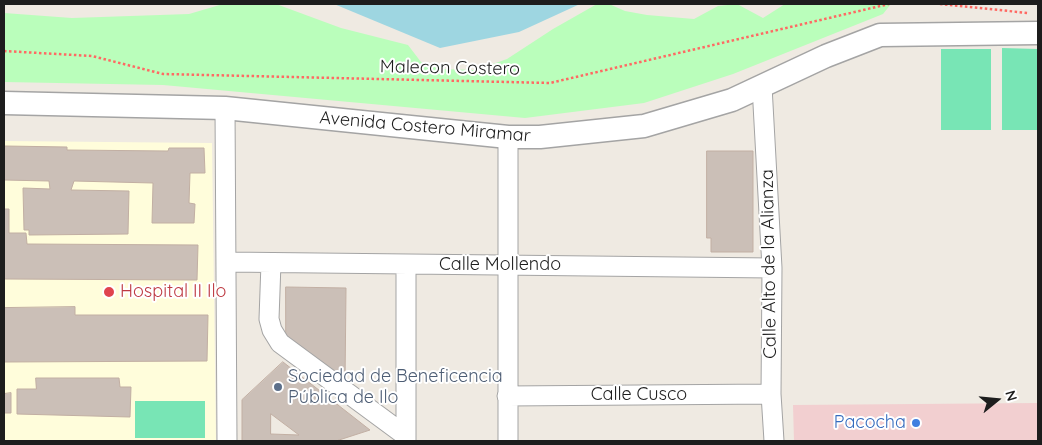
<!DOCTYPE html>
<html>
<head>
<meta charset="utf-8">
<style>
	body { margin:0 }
	#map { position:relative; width:1042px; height:445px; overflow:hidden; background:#efeae2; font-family:Quicksand,sans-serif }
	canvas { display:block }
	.frame { position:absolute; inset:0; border:5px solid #1d1d1d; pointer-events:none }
	.north { position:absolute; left:972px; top:375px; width:50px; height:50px; -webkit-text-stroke:4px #fff; paint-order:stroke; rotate:73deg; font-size:14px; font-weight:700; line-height:20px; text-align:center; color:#1d1d1d }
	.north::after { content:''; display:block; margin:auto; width:18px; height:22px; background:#1d1d1d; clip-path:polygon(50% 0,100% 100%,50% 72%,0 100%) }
</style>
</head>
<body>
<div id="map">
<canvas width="1042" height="445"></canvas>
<div class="frame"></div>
<div class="north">N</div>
</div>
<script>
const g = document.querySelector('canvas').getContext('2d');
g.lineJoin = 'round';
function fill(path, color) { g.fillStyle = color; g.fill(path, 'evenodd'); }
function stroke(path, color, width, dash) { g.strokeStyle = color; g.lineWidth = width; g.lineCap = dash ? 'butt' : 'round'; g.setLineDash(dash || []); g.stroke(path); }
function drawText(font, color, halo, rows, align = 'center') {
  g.font = font + ' Quicksand,sans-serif'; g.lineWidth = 4; g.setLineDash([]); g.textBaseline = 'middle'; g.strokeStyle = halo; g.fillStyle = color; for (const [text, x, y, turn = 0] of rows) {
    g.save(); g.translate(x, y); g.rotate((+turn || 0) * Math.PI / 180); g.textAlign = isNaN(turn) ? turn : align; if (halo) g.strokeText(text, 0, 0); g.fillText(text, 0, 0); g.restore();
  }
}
const commercial = new Path2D(`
	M 1038,403 L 1038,441 L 794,441 L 793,405 Z`);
const education = new Path2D(`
	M 4,141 L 212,143 L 216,441 L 4,441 Z`);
const park = new Path2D(`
	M 223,4 L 276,4 L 341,28 L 408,45 L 421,62 L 440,69 L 476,70 L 507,59 L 553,29 L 597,4 L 609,4 L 625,11 L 647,15 L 694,19 L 718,6 L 737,4 L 763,18 L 785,4 L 891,4 L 883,14 L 733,74 L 644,103 L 525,118 L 163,85 L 4,82 L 4,13 L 72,18 L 189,14 Z`);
const pitch = new Path2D(`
	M 1002,48 L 1038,49 L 1038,130 L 1002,130 Z
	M 941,49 L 991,49 L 991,130 L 941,130 Z
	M 135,401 L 205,401 L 205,438 L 135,438 Z`);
const water = new Path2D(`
	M 334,4 L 580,4 L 519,32 L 440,48 Z`);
const building = new Path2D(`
	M 4,146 L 67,147 L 67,150 L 168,151 L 169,148 L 204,148 L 205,173 L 190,173 L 189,203 L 195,204 L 194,223 L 152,223 L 153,183 L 74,181 L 71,190 L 129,191 L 128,234 L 29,235 L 29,230 L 24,230 L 23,188 L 50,189 L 49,181 L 4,180 Z
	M 707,151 L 753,151 L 753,252 L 711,252 L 711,238 L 707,238 Z
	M 4,209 L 9,209 L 9,233 L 26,233 L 27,244 L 198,245 L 197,280 L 4,279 Z
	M 286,287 L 346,288 L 345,384 L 286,338 Z
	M 75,307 L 75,315 L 208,315 L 207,361 L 4,362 L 4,308 Z
	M 283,362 L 370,430 L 336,441 L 242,441 L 242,400 ZM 271,414 L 299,435 L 271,434 Z
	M 36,378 L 119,378 L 120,387 L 131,387 L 130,417 L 17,414 L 17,389 L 36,389 Z
	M 11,393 L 11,413 L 4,413 L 4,394 Z`);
const path = new Path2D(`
	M 940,4 L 1028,13
	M 4,51 L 92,56 L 163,74 L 550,83 L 889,4`);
const minor = new Path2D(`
	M 762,86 L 772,268 L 771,394 L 774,441
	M 225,108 L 227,441
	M 508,137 L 508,441
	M 227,262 L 772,268
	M 271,263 L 269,319 L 272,330 L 280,343 L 406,436
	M 507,396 L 771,394
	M 406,441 L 406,265`);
const tertiary = new Path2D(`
	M 4,103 L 225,108 L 508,137 L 540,137 L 644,126 L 732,100 L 826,56 L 880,35 L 1038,33`);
const markers = [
	[109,292,6,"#e0444e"],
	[278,387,5,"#5c6f8a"],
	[916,423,5,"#3f7fe0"]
];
const streetNames = [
	["Malecon Costero",450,68,1],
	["Avenida Costero Miramar",425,127,5],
	["Calle Alto de la Alianza",769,264,-91],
	["Calle Mollendo",500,265],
	["Calle Cusco",639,395]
];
const healthNames = [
	["Hospital II Ilo",120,292]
];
const serviceNames = [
	["Sociedad de Beneficencia",288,377],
	["Pública de Ilo",288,398]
];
const shopNames = [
	["Pacocha",906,423]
];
fill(commercial, '#f2cfd0');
fill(education, '#fffddb');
fill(park, '#bafebb');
fill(pitch, '#78e5b5');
fill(water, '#9ed6e1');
fill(building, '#cbbfb7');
stroke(building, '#c2afa3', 1);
stroke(minor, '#a4a4a4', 21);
stroke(tertiary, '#a4a4a4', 25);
stroke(path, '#ff6963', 2.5, [2.5, 2.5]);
stroke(minor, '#fff', 19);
stroke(tertiary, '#fff', 22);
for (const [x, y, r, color] of markers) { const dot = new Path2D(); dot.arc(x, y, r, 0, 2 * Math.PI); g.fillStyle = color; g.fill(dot); stroke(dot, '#fff', 2); }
drawText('18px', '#1d1d1d', '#fff', streetNames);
drawText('18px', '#be3a42', '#fff', healthNames, 'left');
drawText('18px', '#4e5e75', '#fff', serviceNames, 'left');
drawText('18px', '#366cbe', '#fff', shopNames, 'right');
</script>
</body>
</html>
